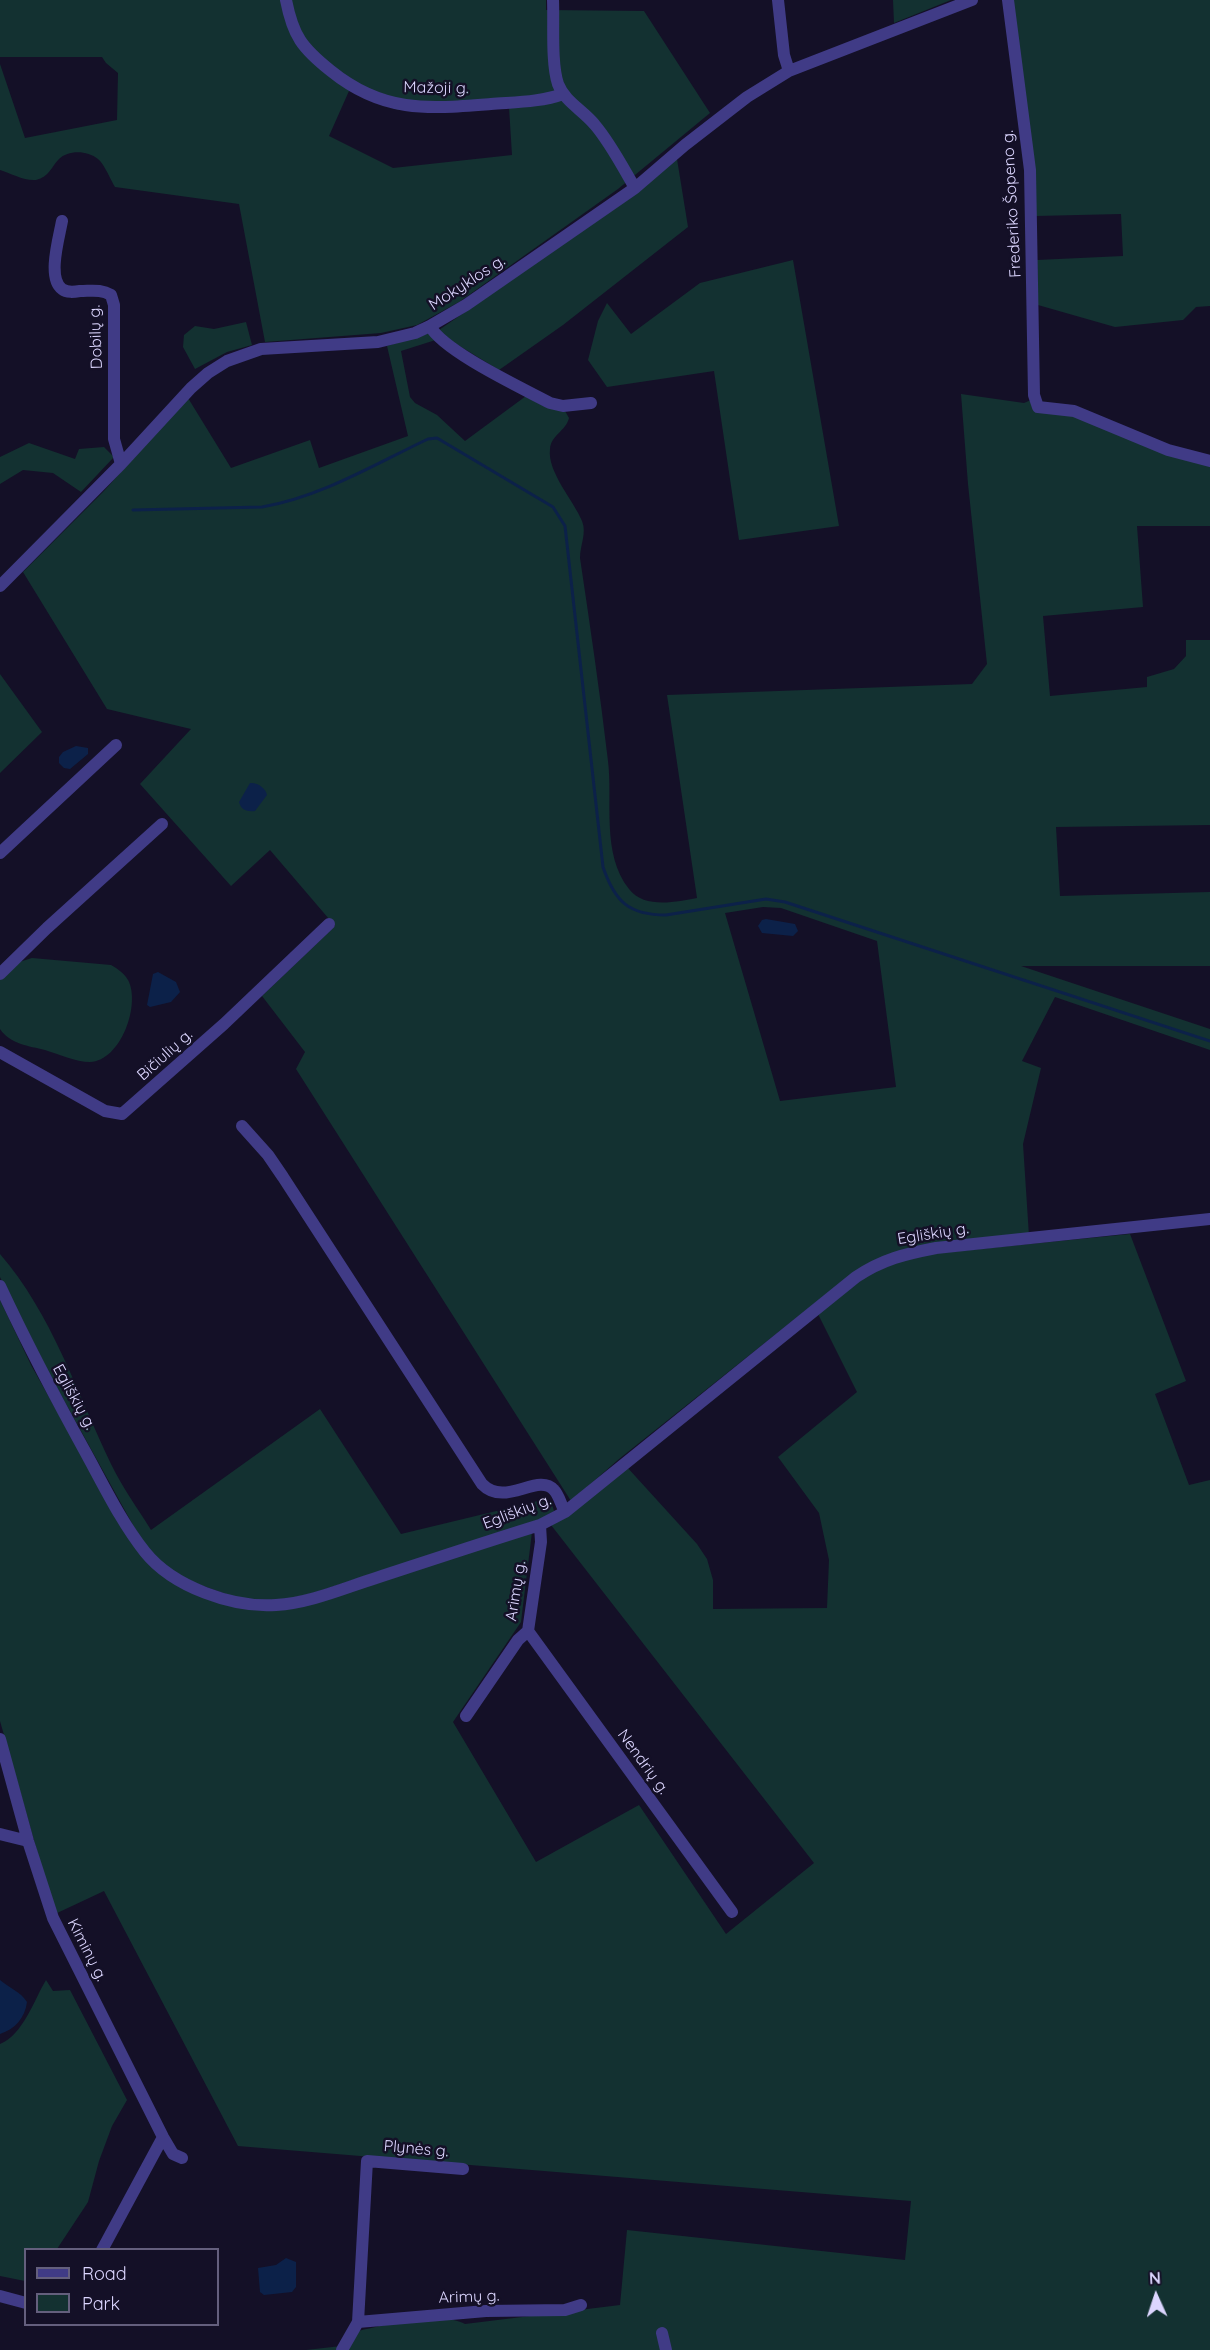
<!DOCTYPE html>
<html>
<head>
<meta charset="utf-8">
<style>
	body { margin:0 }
	#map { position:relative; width:1210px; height:2350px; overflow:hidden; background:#141027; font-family:Quicksand,sans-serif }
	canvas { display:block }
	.legend { position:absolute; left:24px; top:2248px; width:195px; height:78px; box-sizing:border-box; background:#141027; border:2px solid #645f7d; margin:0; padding:8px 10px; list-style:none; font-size:18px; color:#dcd6ff }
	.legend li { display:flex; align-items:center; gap:12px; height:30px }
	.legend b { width:30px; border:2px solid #645f7d }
	.north { position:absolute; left:1126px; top:2266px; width:60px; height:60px; -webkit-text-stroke:4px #141027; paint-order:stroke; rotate:357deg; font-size:16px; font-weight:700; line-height:24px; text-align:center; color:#dcd6ff }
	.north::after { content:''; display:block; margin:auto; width:21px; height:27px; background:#dcd6ff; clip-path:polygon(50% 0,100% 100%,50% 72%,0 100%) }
</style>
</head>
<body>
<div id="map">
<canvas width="1210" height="2350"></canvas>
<ul class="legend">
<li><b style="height:8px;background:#403b86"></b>Road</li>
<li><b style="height:16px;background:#133131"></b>Park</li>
</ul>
<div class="north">N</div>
</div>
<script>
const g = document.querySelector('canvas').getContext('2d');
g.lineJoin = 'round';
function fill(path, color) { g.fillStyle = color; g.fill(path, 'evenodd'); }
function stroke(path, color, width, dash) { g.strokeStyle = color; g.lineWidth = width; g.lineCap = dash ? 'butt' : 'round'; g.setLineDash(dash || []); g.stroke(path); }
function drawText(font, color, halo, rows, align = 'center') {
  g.font = font + ' Quicksand,sans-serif'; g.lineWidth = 5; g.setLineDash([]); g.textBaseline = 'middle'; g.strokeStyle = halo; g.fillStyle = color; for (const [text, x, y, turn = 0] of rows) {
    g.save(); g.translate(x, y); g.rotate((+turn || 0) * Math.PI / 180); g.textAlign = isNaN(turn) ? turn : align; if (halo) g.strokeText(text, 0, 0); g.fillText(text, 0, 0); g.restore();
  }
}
const green = new Path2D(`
	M 0,0 L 546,0 L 546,10 L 644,11 L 710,113 L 618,189 L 459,302 L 417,325 L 381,333 L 265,342 L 239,204 L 115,187 C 110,179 105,165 98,159 C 87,150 68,150 59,159 C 52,166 49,177 36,180 C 24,181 10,173 0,170 L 0,64 L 25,138 L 117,120 L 118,73 L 106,63 L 102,57 L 0,57 ZM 349,91 L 398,110 L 509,107 L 512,155 L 393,168 L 329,136 Z
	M 893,0 L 951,0 L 894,23 Z
	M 1012,0 L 1210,0 L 1210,306 L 1196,307 L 1183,320 L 1115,327 L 1038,305 L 1037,260 L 1123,256 L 1121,214 L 1036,216 Z
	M 677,159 L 688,227 L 563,325 L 499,370 L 445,337 L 401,351 L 410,397 L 415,403 L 437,415 L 465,441 L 526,396 L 545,407 L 565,411 L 569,418 C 566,431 551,435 550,449 C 547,472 574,501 582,521 C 587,533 580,545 580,558 C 590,625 600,693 608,761 C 613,801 601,854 629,889 C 644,909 676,902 697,898 L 667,695 L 972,684 L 987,664 L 968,484 L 961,394 L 1024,403 L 1031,400 L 1084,417 L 1210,464 L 1210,526 L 1137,526 L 1143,607 L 1043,616 L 1050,696 L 1147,687 L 1147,677 L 1174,669 L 1186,656 L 1186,640 L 1210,640 L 1210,825 L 1056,827 L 1060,896 L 1210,892 L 1210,966 L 1021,966 L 1210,1029 L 1210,1050 L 1055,997 L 1022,1061 L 1041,1068 L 1023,1144 L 1029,1236 L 944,1243 L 850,1275 L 619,1459 L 571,1501 L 296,1069 L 305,1052 L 262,996 L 335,926 L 270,850 L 231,886 L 140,784 L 191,729 L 107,709 L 23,572 L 103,492 L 188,398 L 231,468 L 310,440 L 319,468 L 408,436 L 387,346 L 439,330 L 630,198 ZM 763,907 L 781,908 L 877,941 L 896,1087 L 780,1101 L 725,913 Z
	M 793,260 L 839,526 L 739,540 L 714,371 L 607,387 L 588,360 L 598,321 L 607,303 L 631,334 L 700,283 Z
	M 246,322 L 252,345 L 227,352 L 195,369 L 183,347 L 184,335 L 195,326 L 214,329 Z
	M 29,443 L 75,459 L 79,449 L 104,447 L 114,457 L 81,492 L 53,473 L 23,470 L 0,484 L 0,457 Z
	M 0,674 L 42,732 L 0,773 Z
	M 32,958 L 111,965 C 118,969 124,973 128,980 C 141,1004 121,1061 90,1062 C 76,1062 58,1054 45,1050 C 29,1046 10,1044 0,1029 L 0,979 L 16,963 Z
	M 1130,1234 L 1186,1381 L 1155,1394 L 1189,1485 L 1210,1480 L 1210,2350 L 306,2350 L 350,2345 L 358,2331 C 382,2325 444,2311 465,2324 L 620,2305 L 627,2230 L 905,2260 L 911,2201 L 238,2146 L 104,1891 L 55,1914 L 0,1721 L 0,1300 L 31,1365 L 105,1497 L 153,1568 L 268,1609 L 532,1532 L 521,1622 L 453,1722 L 536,1862 L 639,1805 L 726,1934 L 814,1863 L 551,1525 L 626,1466 L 697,1544 L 707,1559 L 713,1580 L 713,1609 L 827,1608 L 829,1560 L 819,1513 L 778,1457 L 857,1392 L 818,1314 L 864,1278 L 897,1260 L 939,1253 Z
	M 0,1254 C 52,1314 77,1393 111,1464 C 122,1487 138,1509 151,1530 L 320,1409 L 401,1534 L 542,1500 L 551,1501 L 554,1511 L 541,1519 L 313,1593 C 300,1596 286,1600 272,1601 C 233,1602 187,1584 157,1559 C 146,1549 140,1537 133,1525 L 29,1337 L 0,1277 Z
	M 46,1980 L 53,1991 L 70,1990 L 127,2100 L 112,2126 L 99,2161 L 88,2202 L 57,2249 L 26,2250 L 25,2281 L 0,2276 L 0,2044 C 23,2035 34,2000 46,1980 Z`);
const water = new Path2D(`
	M 76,746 L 88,748 L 88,754 L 70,769 L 64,768 L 59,763 L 59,757 L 63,752 Z
	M 250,783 C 257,782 266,788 267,795 L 255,811 C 247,812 241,810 239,802 Z
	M 766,919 L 795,924 L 798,931 L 793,936 L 762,933 L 758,926 L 762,920 Z
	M 158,972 L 176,982 L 180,992 L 171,1002 L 150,1007 L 147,1005 L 153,974 Z
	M 0,1980 C 8,1987 21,1992 27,2002 C 25,2018 15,2029 0,2034 Z
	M 286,2258 L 296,2262 L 296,2287 L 292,2292 L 264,2295 L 260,2292 L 258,2268 L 276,2265 Z`);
const stream = new Path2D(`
	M 133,510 L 262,507 C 321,497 375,464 428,439 L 437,438 L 553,507 L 565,526 L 603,867 C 615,902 629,915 666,915 L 766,899 L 785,902 L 1210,1041`);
const street = new Path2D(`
	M 286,0 C 293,36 302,48 331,71 C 383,113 427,109 491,104 C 515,102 541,102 563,94
	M 553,0 C 554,23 551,63 558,84 C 565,102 583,110 595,125 C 611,144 622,166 635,188
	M 778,0 L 784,55 L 789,71
	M 1008,0 L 1030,170 L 1034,395 L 1038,407 L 1074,411 L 1168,450 L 1210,461
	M 62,221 C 59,238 47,278 62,289 C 67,293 74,292 80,291 C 92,291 101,289 111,295 L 114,305 L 114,439 L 121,464
	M 430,326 C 443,351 522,388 550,403 L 563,406 L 591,403
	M 0,586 L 121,464 L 191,388 L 208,373 L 227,361 L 261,349 L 378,342 L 415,333 L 430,326 L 466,305 L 635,188 L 685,145 L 747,97 L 789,71 L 972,0
	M 0,853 L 116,745
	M 0,974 L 47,928 L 162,824
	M 0,1052 L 105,1111 L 122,1114 L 224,1024 L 329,924
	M 242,1126 L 268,1155 L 283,1177 L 482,1484 C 505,1508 538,1472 554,1490 C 559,1495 561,1505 565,1512
	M 0,1286 C 27,1344 56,1399 87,1455 C 105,1488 122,1523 145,1552 C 173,1587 233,1608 276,1605 C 310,1603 344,1588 376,1578 C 431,1560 485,1542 540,1525 L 565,1512 L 856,1277 C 883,1259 905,1254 936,1248 L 1210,1219
	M 528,1631 L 732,1912
	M 466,1716 L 518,1640 L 528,1631 L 541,1542 L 540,1525
	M 0,1739 L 28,1841 L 53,1918 L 163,2137 L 173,2154 L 182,2158
	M 0,1834 L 28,1841
	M 102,2250 L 163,2137
	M 0,2296 L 26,2303
	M 358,2322 L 486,2311 L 565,2310 L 581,2305
	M 662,2333 L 666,2350
	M 342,2350 L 358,2322 L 367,2161 L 463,2169`);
const streetNames = [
	["Mažoji g.",436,88,1],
	["Frederiko Šopeno g.",1012,204,-93],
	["Mokyklos g.",467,283,-33],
	["Dobilų g.",96,337,-92],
	["Bičiulių g.",165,1055,-42],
	["Egliškių g.",933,1234,-9],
	["Egliškių g.",74,1397,61],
	["Egliškių g.",517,1512,-21],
	["Arimų g.",516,1591,-81],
	["Nendrių g.",643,1762,54],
	["Kiminų g.",87,1950,63],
	["Plynės g.",416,2149,5],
	["Arimų g.",469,2297,-2]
];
fill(green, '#133131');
fill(water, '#0c2149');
stroke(stream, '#0c2149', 3);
stroke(street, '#403b86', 12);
drawText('16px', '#dcd6ff', '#141027', streetNames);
</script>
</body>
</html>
